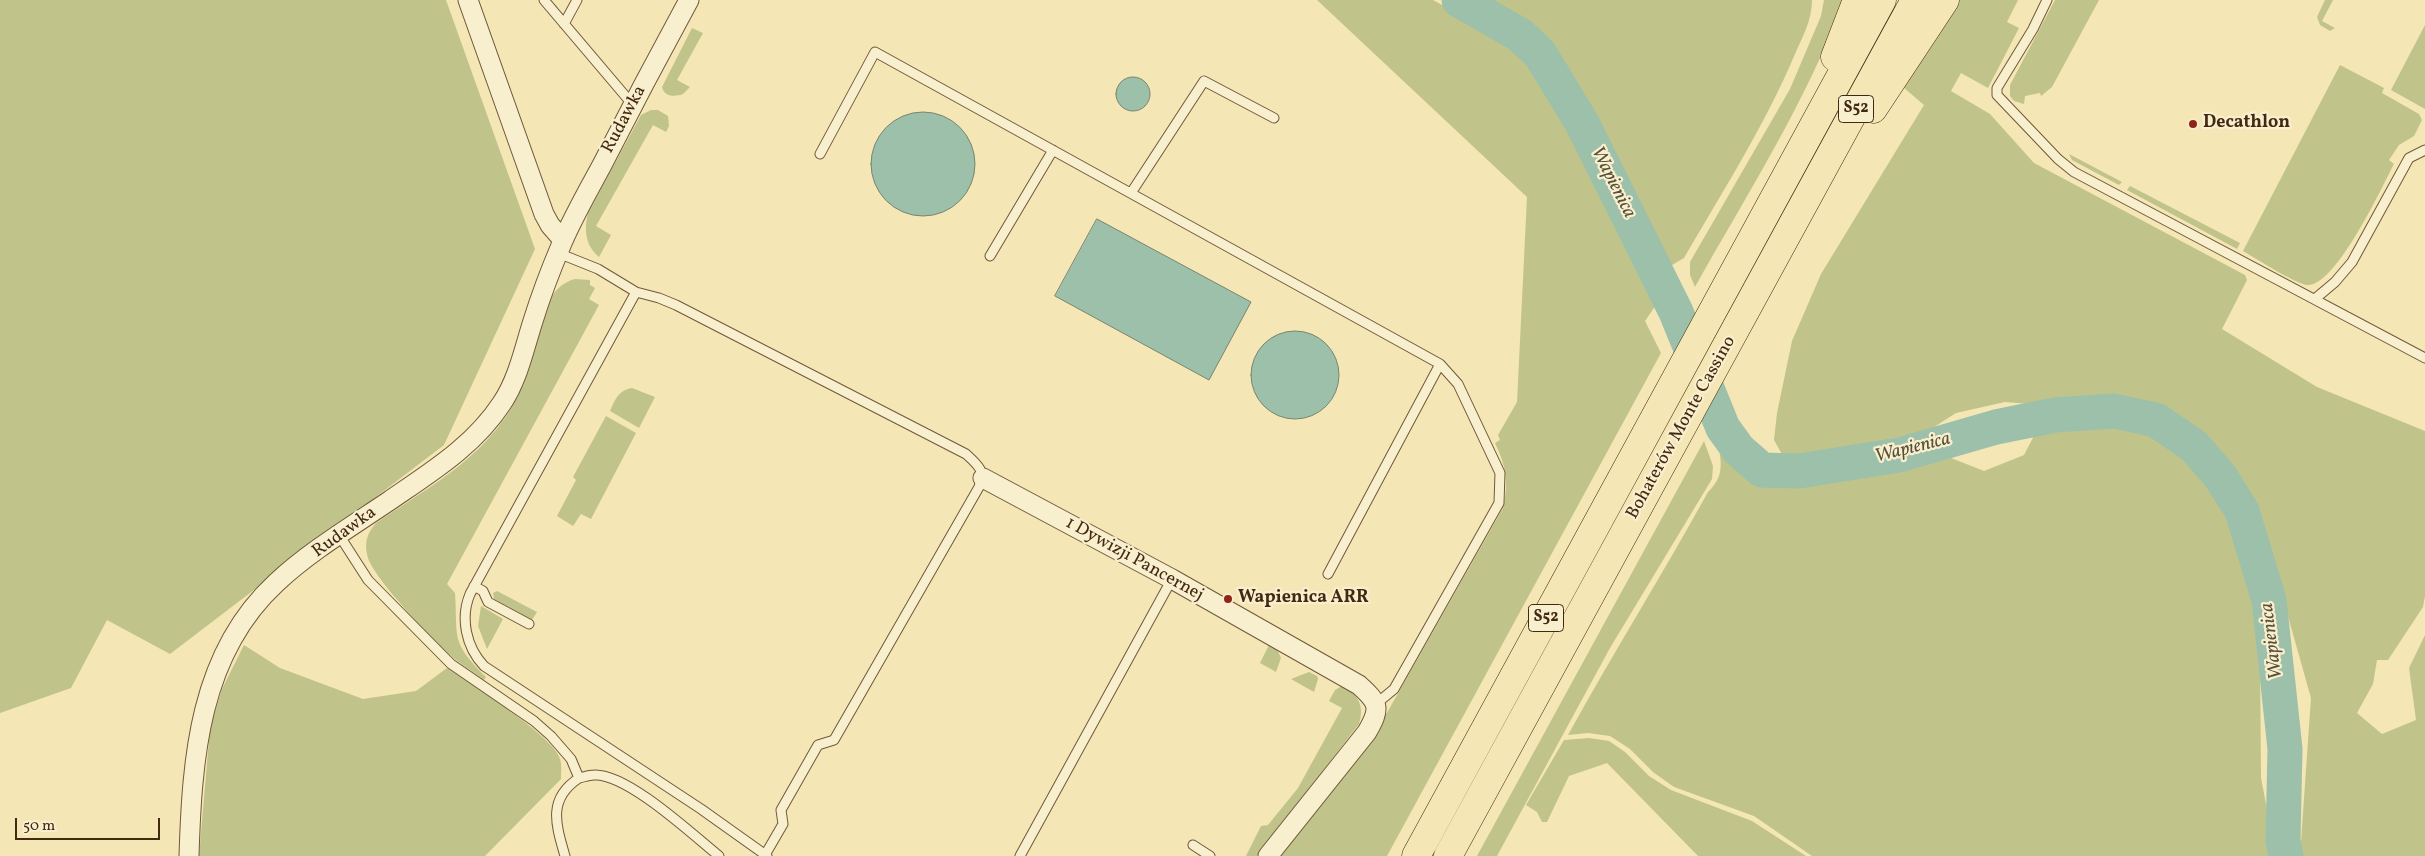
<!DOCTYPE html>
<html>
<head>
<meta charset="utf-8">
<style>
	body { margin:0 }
	#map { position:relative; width:2425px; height:856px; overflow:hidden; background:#f4e6b5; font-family:Vollkorn,serif }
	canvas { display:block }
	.scale { position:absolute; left:15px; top:818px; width:145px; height:22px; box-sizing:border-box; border:2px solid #442911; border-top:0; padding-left:6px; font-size:15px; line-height:18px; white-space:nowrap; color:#442911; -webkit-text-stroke:4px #f8efcf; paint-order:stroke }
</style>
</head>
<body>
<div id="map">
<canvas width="2425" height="856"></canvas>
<div class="scale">50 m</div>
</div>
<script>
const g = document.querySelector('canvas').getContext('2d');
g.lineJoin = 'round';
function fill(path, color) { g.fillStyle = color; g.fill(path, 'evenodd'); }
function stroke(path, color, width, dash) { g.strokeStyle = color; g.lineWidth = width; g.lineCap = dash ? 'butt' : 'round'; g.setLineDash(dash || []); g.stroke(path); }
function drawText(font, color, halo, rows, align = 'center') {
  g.font = font + ' Vollkorn,serif'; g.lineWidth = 4.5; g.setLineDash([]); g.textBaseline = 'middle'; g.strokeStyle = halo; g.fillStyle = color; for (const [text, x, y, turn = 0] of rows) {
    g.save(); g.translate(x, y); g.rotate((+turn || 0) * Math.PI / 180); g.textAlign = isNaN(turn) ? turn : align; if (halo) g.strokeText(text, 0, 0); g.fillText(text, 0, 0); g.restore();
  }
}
const green = new Path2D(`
	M 0,0 L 446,0 L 535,249 L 444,445 L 170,654 L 107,620 L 71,688 L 0,713 Z
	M 1317,0 L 1433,0 L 1508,41 L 1539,75 L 1562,112 L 1658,302 L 1645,321 L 1661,353 L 1387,856 L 1279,856 L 1341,779 L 1384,718 L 1503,508 C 1509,484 1506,465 1495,443 L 1500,440 L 1498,435 L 1517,402 L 1527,197 Z
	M 1485,0 L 1812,0 C 1812,20 1803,36 1795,54 C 1765,125 1723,191 1684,258 L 1672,265 L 1662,257 L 1558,54 L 1524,24 Z
	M 1824,0 L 1844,0 C 1807,101 1747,194 1695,287 L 1690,275 L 1690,262 L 1790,89 L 1821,16 Z
	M 1956,0 L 2018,0 L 2007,22 L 2019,28 L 1988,88 L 1961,73 L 1951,91 L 1990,114 L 2034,163 L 2245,275 L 2247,280 L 2222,329 L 2317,387 L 2425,431 L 2425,596 L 2423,607 L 2388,660 L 2377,660 L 2373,684 L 2357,713 L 2382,734 L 2416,720 L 2409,668 L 2425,635 L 2425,856 L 2300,856 L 2311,698 L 2271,556 L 2251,507 L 2228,470 L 2209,446 L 2179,423 L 2145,406 L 2099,395 L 2029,404 L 2005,402 L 1956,413 L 1931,429 L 1848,450 L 1783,456 L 1774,440 L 1777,413 L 1792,341 L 1821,274 L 1924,105 L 1903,87 Z
	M 2055,0 L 2099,0 L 2052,87 L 2041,96 L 2040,93 L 2025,96 L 2024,104 L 2014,101 L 2010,96 L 2010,85 Z
	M 2325,0 L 2333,0 L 2322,21 L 2335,28 L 2330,31 L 2320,25 L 2317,17 Z
	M 2425,25 L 2425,109 L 2391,90 Z
	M 692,28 L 703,33 L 677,80 L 690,87 L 683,94 C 675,97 664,97 662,87 Z
	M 2340,65 L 2384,88 L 2382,93 L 2419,114 L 2422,120 L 2414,136 L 2399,145 L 2389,160 L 2394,164 C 2382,187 2335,288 2307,285 C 2294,283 2257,259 2243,251 Z
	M 651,110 L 658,110 L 668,116 L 669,126 L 666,132 L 653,125 L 596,226 L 611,235 L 599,257 C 585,245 584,230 588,213 L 641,115 Z
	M 2069,154 L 2122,182 L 2119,185 L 2072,160 Z
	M 2130,186 L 2240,243 L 2237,249 L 2127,190 Z
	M 575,279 L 590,280 L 590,285 L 595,288 L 589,299 L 599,305 L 447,584 L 455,593 C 458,639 450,641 486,677 L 484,680 C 475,673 465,667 456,660 C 437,645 375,580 368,558 C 364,545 366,534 376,523 C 436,482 493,454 524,384 C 538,352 536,289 575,279 Z
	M 632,388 L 655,397 L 639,428 L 610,411 C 616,398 618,391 632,388 Z
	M 606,416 L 636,433 L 591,519 L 581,514 L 573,526 L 557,516 L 576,480 L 573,477 Z
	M 2082,421 L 2137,424 L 2170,439 L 2207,480 L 2238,532 L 2256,605 L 2260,656 L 2261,778 L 2276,856 L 1812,856 L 1754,816 L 1674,787 L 1653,772 L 1630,749 L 1610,736 L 1588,733 L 1568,735 C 1613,653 1663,574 1708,492 C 1727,474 1720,459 1717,435 L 1744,468 L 1768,479 L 1809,477 L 1878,467 L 1941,454 L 1984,471 L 2024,455 L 2036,432 Z
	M 1704,441 L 1713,466 L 1712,479 L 1610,648 L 1497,856 L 1477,856 Z
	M 497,591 L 537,612 L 532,620 L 494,599 L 493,593 Z
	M 481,606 L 503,619 L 487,649 L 478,626 Z
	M 244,645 L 280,668 L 363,699 L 416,691 L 447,668 C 469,683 555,737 560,759 C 562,765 561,773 561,779 L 485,856 L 199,856 L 210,728 L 222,689 Z
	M 1269,645 L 1277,649 L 1281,658 L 1276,672 L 1260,663 Z
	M 1309,672 L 1317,676 L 1318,679 L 1314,692 L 1291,679 Z
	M 1340,687 L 1346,687 C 1360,697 1364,708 1359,724 L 1257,856 L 1246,856 L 1261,826 L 1268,825 L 1298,788 L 1342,708 L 1329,701 L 1335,690 Z
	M 1589,738 L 1609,741 L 1625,752 L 1649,776 L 1671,790 L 1752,821 L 1806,856 L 1698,856 L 1607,763 L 1569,776 L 1547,822 L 1542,822 L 1537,812 L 1526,805 L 1564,740 Z`);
const water = new Path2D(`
	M1116 94a17 17 0 1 1 34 0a17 17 0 1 1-34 0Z
	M871 164a52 52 0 1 1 104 0a52 52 0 1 1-104 0Z
	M 1097,219 L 1251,302 L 1209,380 L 1055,296 Z
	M1251 375a44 44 0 1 1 88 0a44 44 0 1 1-88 0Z`);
const river = new Path2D(`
	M 1459,0 L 1520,35 L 1540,54 L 1582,123 L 1676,312 L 1723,428 L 1739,450 L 1762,470 L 1799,471 L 1899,455 L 1996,427 L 2055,415 L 2114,411 L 2156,420 L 2194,446 L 2220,476 L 2242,511 L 2269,600 L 2285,749 L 2283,840 L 2286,856`);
const lane = new Path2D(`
	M 544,0 L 633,105
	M 2047,0 L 2033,29 L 1997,88 L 1997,95 L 2058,159 L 2074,172 L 2425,358
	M 564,24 L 577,0
	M 820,154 L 875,52 L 1440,364 L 1458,384 L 1500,473 L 1499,503 L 1394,689 L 1376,704
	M 1131,193 L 1204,81 L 1274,118
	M 558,253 L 598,269 L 636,292 L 659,298 L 676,305 L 966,454 C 978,465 986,471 979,487 L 834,740 L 818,745 L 781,810 L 783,824 L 765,855
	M 990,256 L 1053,150
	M 636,292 L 470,594 C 460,618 466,647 484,666 L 701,809 L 767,856
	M 2316,298 L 2335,282 L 2352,262 L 2409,158 L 2425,150
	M 339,535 L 368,580 L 451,664 L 534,721 L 551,736 L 571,759 L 579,778 C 584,777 589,775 594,775 C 627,773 693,835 719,856
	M 1328,574 L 1440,364
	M 474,586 L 483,591 L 488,602 L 529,624
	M 1193,845 L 1210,856
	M 565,856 C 556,825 547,799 579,778
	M 1020,856 L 1172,579`);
const street = new Path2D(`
	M 468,0 L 544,214 L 550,225 L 563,240
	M 983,478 L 1172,579 L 1359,685 C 1379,703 1381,708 1367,732 L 1268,856
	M 189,856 C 192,759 199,654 276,583 C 309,552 352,526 389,501 C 431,472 474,446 502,403 C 518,379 524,349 533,321 C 541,295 551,269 562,243 C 573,217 588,191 602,165 C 630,110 659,55 689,0`);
const highway = new Path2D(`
	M 1835,57 L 1857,0
	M 1873,109 L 1945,0
	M 1416,856 L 1882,0
	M 1448,856 L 1915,0`);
const markers = [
	[2193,124,5,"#8f2418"],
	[1228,599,5,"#8f2418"]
];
const shields = [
	[1856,109,35],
	[1546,618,35]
];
const shieldNames = [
	["S52",1856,109],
	["S52",1546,618]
];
const streetNames = [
	["Rudawka",625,120,-62],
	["Bohaterów Monte Cassino",1682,428,-61],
	["Rudawka",345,533,-36],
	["1 Dywizji Pancernej",1134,560,29]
];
const poiNames = [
	["Decathlon",2203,124],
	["Wapienica ARR",1238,599]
];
const waterNames = [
	["Wapienica",1612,183,63],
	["Wapienica",1913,449,-14],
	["Wapienica",2273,641,-97]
];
fill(green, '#c0c48a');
fill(water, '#9cc0aa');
stroke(water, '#79846d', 1);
stroke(river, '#9cc0aa', 35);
stroke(lane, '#70583a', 11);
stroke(street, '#70583a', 21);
stroke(highway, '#442911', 29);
stroke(lane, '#f8efcf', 9);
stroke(street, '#f8efcf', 19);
stroke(highway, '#f4e6b5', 28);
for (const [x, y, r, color] of markers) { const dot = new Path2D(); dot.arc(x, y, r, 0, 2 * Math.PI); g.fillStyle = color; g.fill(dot); stroke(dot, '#f8efcf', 2); }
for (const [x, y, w] of shields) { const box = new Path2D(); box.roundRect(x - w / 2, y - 13.5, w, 27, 4); g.fillStyle = '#f8efcf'; g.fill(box); stroke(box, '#442911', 1); }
drawText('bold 16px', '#442911', null, shieldNames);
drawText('18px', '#442911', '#f8efcf', streetNames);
drawText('bold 18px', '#442911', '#f8efcf', poiNames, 'left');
drawText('italic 19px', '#5a4f37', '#f8efcf', waterNames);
</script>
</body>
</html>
